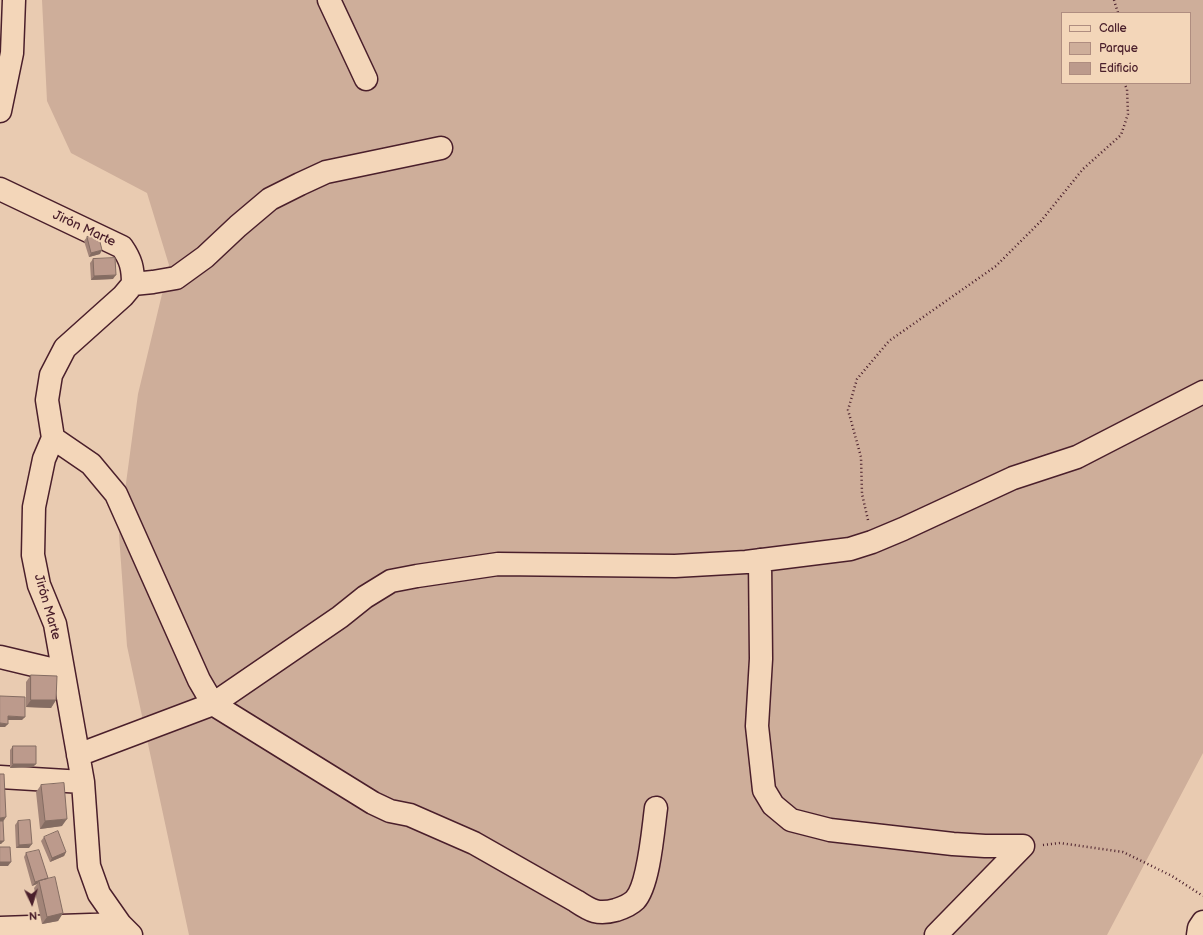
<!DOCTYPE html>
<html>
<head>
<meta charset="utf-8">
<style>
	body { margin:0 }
	#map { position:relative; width:1203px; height:935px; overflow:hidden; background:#e9cbb1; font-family:"Balsamiq Sans",sans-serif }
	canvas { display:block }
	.legend { position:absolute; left:1061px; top:12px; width:130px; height:72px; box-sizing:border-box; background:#f3d6b9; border:1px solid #af8d80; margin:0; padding:5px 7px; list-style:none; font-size:12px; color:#4a1f2b }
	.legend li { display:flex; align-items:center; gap:8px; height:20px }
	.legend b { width:20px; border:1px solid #af8d80 }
	.north { position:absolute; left:12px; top:883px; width:40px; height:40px; -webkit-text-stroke:3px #f3d6b9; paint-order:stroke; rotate:176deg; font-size:11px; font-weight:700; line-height:16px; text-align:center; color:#4a1f2b }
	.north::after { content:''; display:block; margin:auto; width:14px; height:18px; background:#4a1f2b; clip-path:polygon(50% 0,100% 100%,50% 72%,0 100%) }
</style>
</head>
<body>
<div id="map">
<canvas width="1203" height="935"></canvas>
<ul class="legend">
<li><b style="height:5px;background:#f3d6b9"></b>Calle</li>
<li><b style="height:11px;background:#ceae9a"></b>Parque</li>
<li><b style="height:11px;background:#bc9a8c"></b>Edificio</li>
</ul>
<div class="north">N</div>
</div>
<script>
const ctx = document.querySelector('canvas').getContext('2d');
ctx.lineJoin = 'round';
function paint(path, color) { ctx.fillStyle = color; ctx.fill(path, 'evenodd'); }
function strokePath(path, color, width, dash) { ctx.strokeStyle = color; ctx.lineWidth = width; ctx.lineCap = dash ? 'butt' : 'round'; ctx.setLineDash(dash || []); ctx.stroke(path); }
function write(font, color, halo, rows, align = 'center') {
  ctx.font = font + ' "Balsamiq Sans",sans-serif'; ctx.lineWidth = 4; ctx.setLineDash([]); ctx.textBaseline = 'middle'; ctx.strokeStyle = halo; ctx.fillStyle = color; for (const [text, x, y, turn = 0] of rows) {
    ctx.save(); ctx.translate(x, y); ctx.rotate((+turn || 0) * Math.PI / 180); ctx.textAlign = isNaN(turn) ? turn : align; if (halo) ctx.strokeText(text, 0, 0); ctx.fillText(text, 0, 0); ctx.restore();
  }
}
const green = new Path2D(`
	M 42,0 L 1203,0 L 1203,753 L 1107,935 L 189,935 L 127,646 L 119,535 L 138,394 L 169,265 L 147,193 L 71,153 L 47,101 ZM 1062,13 L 1190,13 L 1190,83 L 1062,83 Z`);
const path = new Path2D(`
	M 1114,0 L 1118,13
	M 868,520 L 862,494 L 861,457 L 848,410 L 857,379 L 889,341 L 996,266 L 1041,221 L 1083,169 L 1121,135 L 1128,114 L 1127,89 L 1124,83
	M 1043,845 L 1060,843 L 1123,852 L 1172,876 L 1203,896`);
const street = new Path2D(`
	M 329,0 L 366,79
	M 0,111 L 12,53 L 14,0
	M 0,189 L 122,247 C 131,260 133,268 133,284 L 123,296 L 65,348 L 51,375 L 47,400 L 53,438 L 44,459 L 34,507 L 33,555 L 39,585 L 55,624 L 83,782 L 89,866 L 99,894 L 120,924 L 131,935
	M 133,284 L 153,282 L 176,278 L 205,257 L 238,226 L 270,199 L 300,184 L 326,172 L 441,148
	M 53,438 L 91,464 L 116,494 L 199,680 L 213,704 L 373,803 L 390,811 L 410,815 L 474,843 L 576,901 C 591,911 598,915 616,910 C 622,908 630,905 635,900 C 649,885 653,830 656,808
	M 760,560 L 761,659 L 757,726 L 764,790 L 773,805 L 791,820 L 830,830 L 953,844 L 985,846 L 1023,846
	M 0,657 L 63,672
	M 78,755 L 213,704 L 340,617 L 365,597 L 391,581 L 417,576 L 498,564 L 675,566 L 746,562 L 850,549 L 872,542 L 903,529 L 1013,478 L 1077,457 L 1203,392
	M 0,777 L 83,782
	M 0,928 L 120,924 L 115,934
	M 936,935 L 1023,846
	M 1198,935 L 1199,928 L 1203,922`);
const wall = new Path2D(`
	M 87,237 L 100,254 L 89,257 L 84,241 Z
	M 93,259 L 113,279 L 91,280 L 90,263 Z
	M 31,675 L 56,700 L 51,708 L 26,707 L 26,682 Z
	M 13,746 L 33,767 L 10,768 L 10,750 Z
	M 41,785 L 62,826 L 40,829 L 36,792 Z
	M 18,821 L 29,848 L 16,848 L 15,825 Z
	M 44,837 L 66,852 L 64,856 L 50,862 L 41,841 Z
	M 26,853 L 47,879 L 63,913 L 58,921 L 42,924 L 34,888 L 37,884 L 32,886 L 24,857 Z`);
const shadedWall = new Path2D(`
	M 102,250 L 100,254 L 89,257 L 91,253 Z
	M 116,275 L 113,279 L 91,280 L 94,276 Z
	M 31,700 L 56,700 L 51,708 L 26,707 Z
	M 8,716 L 25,717 L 22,720 L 5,720 Z
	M 0,723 L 8,724 L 5,727 L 0,727 Z
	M 13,764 L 36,764 L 33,767 L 10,768 Z
	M 6,817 L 1,825 L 0,825 L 0,818 Z
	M 67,819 L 62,826 L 40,829 L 45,821 Z
	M 0,841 L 4,841 L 1,844 L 0,844 Z
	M 32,844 L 29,848 L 16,848 L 19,845 Z
	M 66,852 L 64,856 L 50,862 L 52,858 Z
	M 0,862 L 11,862 L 8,866 L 0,866 Z
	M 48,878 L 45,882 L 39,881 L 37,884 L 32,886 L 35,882 Z
	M 63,913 L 58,921 L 42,924 L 47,917 Z`);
const building = new Path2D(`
	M 98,234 L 102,250 L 91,253 L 87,237 Z
	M 115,258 L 116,275 L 94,276 L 93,259 Z
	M 31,675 L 57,676 L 56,700 L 31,700 Z
	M 0,696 L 25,697 L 25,717 L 8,716 L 8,724 L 0,723 Z
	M 13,746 L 36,746 L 36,764 L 13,764 Z
	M 0,774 L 4,774 L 6,817 L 0,818 Z
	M 64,783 L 67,819 L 45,821 L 41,785 Z
	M 30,820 L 32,844 L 19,845 L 18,821 Z
	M 0,821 L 3,821 L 4,841 L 0,841 Z
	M 58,831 L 66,852 L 52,858 L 44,837 Z
	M 0,847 L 10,847 L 11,862 L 0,862 Z
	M 39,850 L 48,878 L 35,882 L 26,853 Z
	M 55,877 L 63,913 L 47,917 L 39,881 Z`);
const streetNames = [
	["Jirón Marte",84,229,25],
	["Jirón Marte",47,607,74]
];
paint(green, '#ceae9a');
strokePath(street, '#4a1f2b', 25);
strokePath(path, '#4a1f2b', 2.5, [1, 3]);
strokePath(street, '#f3d6b9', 22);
paint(wall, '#a28478');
paint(shadedWall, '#846c62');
paint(building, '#bc9a8c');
strokePath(building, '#846c62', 1);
write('13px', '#4a1f2b', '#f3d6b9', streetNames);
</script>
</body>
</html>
